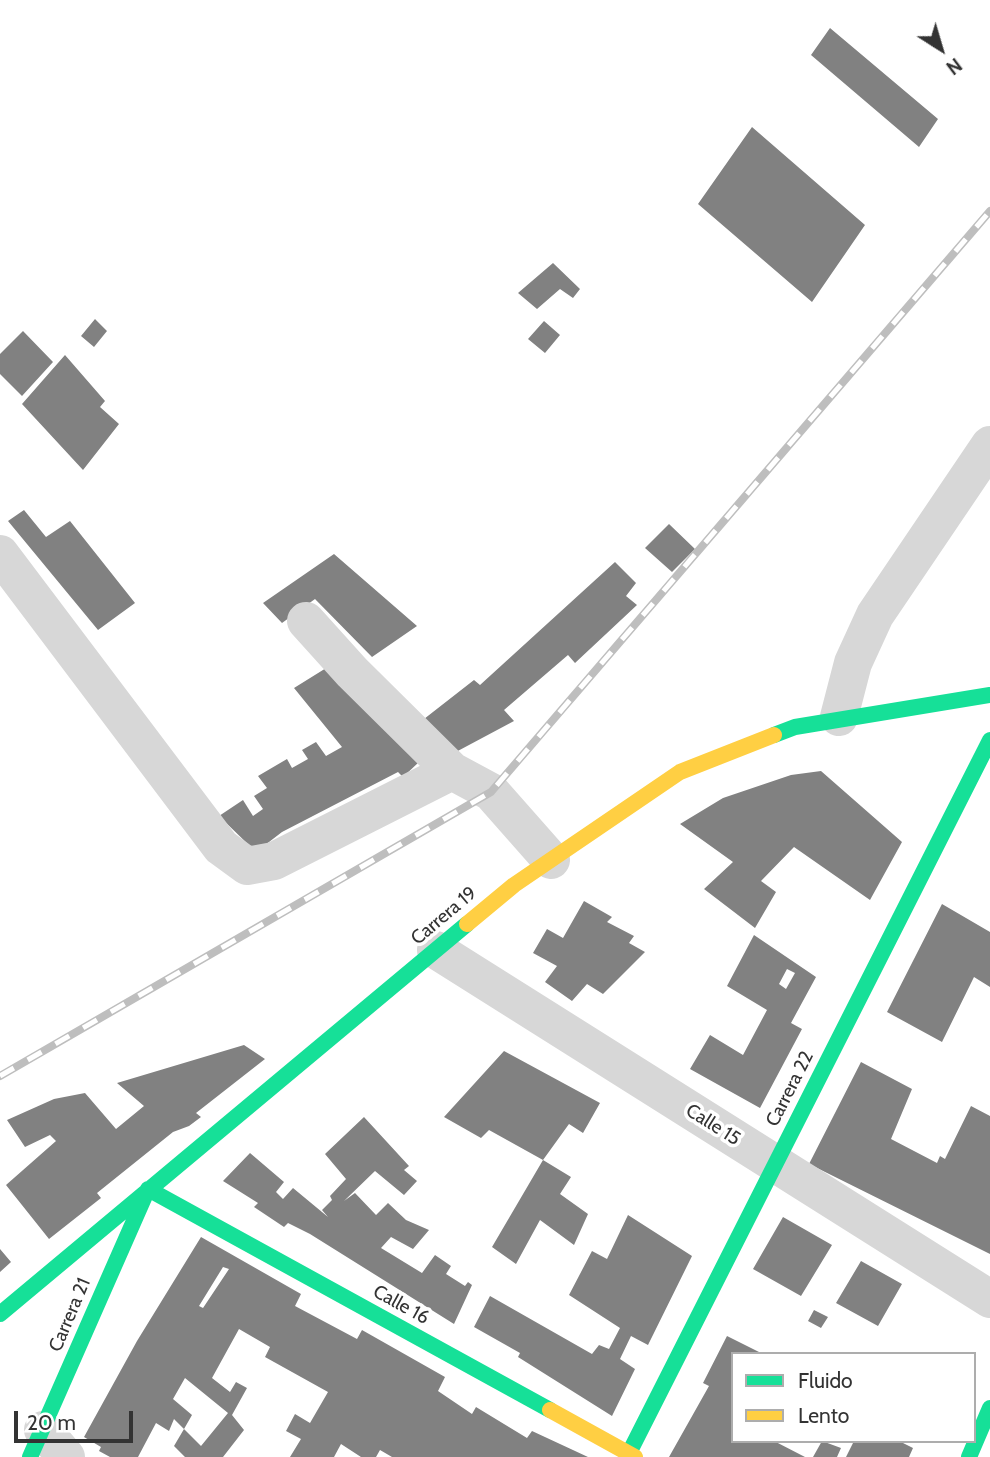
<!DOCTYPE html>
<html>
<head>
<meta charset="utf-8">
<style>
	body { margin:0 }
	#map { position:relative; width:990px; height:1457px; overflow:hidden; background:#fff; font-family:Cabin,sans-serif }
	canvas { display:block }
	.legend { position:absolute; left:731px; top:1352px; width:245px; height:91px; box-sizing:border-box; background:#fff; border:2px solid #adadad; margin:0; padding:9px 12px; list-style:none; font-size:21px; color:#333 }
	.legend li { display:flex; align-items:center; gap:14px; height:35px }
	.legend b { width:35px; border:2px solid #adadad }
	.north { position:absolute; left:906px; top:14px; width:70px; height:70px; -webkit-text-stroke:5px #fff; paint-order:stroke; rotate:143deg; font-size:19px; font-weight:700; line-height:28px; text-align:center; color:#333 }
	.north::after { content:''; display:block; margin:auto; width:24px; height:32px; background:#333; clip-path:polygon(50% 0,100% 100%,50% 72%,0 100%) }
	.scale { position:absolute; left:14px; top:1411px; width:119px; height:32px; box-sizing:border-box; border:4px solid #333; border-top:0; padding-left:9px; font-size:21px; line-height:24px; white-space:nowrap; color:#333; -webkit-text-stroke:5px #fff; paint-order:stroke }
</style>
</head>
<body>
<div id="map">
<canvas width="990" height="1457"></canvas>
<ul class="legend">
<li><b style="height:9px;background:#16e098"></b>Fluido</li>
<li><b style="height:9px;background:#ffcf43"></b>Lento</li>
</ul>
<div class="north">N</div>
<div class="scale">20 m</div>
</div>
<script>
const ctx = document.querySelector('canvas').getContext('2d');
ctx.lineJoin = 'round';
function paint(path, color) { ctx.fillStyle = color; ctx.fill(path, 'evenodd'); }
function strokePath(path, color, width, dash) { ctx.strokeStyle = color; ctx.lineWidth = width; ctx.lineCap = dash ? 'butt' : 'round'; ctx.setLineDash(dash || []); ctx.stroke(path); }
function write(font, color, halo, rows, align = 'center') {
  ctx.font = font + ' Cabin,sans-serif'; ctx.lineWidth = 7; ctx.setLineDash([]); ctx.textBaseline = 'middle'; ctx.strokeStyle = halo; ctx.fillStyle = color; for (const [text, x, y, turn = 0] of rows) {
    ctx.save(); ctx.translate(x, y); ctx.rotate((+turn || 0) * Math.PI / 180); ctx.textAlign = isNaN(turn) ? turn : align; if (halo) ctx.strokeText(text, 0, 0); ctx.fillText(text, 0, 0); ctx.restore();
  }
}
const building = new Path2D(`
	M 830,28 L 938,119 L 919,147 L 811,55 Z
	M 752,127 L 865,225 L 812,302 L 698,204 Z
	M 553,263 L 580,289 L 573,298 L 560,289 L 537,309 L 518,293 Z
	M 95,319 L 107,331 L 94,347 L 81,336 Z
	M 544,321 L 560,335 L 545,353 L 528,339 Z
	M 23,331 L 53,362 L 22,396 L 0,374 L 0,354 Z
	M 65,355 L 105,401 L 100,407 L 119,424 L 83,470 L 22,404 Z
	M 24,510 L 46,537 L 70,521 L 135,603 L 98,630 L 8,521 Z
	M 669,524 L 695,549 L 672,572 L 645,548 Z
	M 334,554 L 417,626 L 372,657 L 315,599 L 282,623 L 263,603 Z
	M 615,562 L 636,583 L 626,596 L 637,605 L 575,663 L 568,655 L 504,710 L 514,721 L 454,753 L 424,719 L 474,680 L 480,685 Z
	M 331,665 L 419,762 L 403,777 L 398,772 L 282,832 L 256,852 L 219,816 L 243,800 L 253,816 L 263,809 L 254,796 L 267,788 L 258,776 L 287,759 L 292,768 L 308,759 L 302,750 L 316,742 L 326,756 L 342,747 L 294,688 Z
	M 821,771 L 902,842 L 870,900 L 794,847 L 761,881 L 776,892 L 755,928 L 704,889 L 733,862 L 680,824 L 723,798 L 791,775 Z
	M 584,901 L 612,917 L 607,922 L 634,936 L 629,943 L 645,952 L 603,994 L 587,984 L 572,1001 L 545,982 L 557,966 L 533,953 L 547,929 L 563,938 Z
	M 942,904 L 990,932 L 990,987 L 974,977 L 942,1042 L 887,1012 Z
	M 754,935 L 816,977 L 791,1023 L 802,1029 L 760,1108 L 690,1069 L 710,1035 L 743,1055 L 767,1010 L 727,986 ZM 787,969 L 795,973 L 786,989 L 779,984 Z
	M 244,1045 L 265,1059 L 196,1113 L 201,1117 L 189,1126 L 173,1132 L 97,1193 L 101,1198 L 49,1239 L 6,1185 L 56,1141 L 50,1135 L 25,1147 L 7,1120 L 54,1099 L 85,1093 L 116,1129 L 144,1106 L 117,1083 Z
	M 504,1051 L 600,1103 L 583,1133 L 569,1124 L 543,1160 L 489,1130 L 481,1138 L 444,1117 Z
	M 861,1062 L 912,1089 L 891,1139 L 937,1163 L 940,1156 L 945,1159 L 971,1106 L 990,1116 L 990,1254 L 809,1164 Z
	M 364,1117 L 409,1166 L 404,1170 L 417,1181 L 404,1195 L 375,1171 L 344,1201 L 355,1193 L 376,1215 L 388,1203 L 406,1220 L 429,1230 L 413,1249 L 391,1237 L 381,1248 L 422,1273 L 435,1255 L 451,1266 L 446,1274 L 465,1286 L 468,1282 L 472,1285 L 454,1324 L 310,1234 L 288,1223 L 284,1227 L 254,1207 L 258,1203 L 223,1181 L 250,1153 L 284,1182 L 276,1192 L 283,1199 L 293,1188 L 328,1217 L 322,1210 L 332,1200 L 330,1196 L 346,1179 L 325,1154 Z
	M 543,1160 L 571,1177 L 560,1194 L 588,1214 L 574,1245 L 540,1220 L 516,1264 L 492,1247 Z
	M 628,1215 L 692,1256 L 648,1345 L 631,1336 L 620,1359 L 635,1369 L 612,1416 L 518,1357 L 520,1353 L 474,1327 L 490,1296 L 592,1354 L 599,1345 L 609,1349 L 620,1328 L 569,1295 L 592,1251 L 607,1259 Z
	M 783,1217 L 832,1245 L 801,1296 L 753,1269 Z
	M 201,1237 L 301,1294 L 295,1306 L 357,1339 L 362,1330 L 445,1377 L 438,1391 L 472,1414 L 476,1407 L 527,1438 L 532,1431 L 588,1457 L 392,1457 L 380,1450 L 376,1457 L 361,1457 L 341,1444 L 334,1457 L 290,1457 L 301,1439 L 286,1431 L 295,1414 L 310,1423 L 328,1392 L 265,1357 L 270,1347 L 239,1329 L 212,1378 L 230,1392 L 236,1382 L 247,1388 L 232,1415 L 244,1430 L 223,1457 L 185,1457 L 174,1446 L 184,1429 L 201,1446 L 228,1413 L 185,1378 L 173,1399 L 192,1415 L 184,1429 L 174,1419 L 169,1431 L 156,1423 L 138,1457 L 110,1457 L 99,1451 L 101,1447 L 84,1437 L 137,1341 ZM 223,1267 L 229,1269 L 203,1308 L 199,1306 Z
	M 0,1249 L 11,1262 L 0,1272 Z
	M 861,1261 L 902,1284 L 878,1326 L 836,1303 Z
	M 814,1310 L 828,1317 L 821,1328 L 808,1321 Z
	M 727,1336 L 763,1354 L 733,1354 L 733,1441 L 774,1441 L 805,1457 L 669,1457 L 709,1386 L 703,1383 Z
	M 822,1441 L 841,1448 L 837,1457 L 813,1457 Z
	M 854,1441 L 899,1441 L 913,1448 L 909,1457 L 846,1457 Z`);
const street = new Path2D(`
	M 0,554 L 221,847 L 247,866 L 274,861 L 452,771
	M 306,621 L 352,672 L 452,771 L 491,792 L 551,860
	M 839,717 L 853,663 L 875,615 L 990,445
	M 436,950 L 990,1299
	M 43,1430 L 66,1457`);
const fast = new Path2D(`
	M 774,735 L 795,727 L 990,695
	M 0,1314 L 467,924
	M 30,1457 L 148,1189 L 550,1410
	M 627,1457 L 990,740
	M 969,1457 L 990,1408`);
const slow = new Path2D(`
	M 467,924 L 514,885 L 680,772 L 774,735
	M 550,1410 L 635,1457`);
const rail = new Path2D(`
	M 0,1076 L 491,792 L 990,211`);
const streetNames = [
	["Carrera 19",444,916,-40],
	["Carrera 22",790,1089,-63],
	["Calle 15",713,1125,32],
	["Calle 16",401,1305,29],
	["Carrera 21",70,1315,-67]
];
paint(building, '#818181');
strokePath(street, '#d7d7d7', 38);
strokePath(fast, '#16e098', 16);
strokePath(slow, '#ffcf43', 16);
strokePath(rail, '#bebebe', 8);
strokePath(rail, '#fff', 5, [16]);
write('19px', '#333', '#fff', streetNames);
</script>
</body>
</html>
